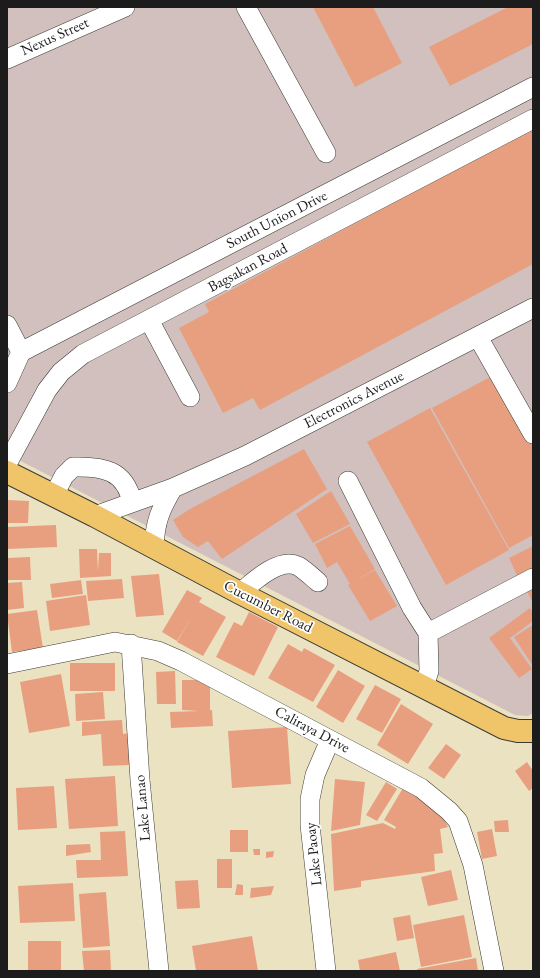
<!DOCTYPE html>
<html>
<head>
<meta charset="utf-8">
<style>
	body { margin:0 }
	#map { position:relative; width:540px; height:978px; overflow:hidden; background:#ebe2c1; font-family:"EB Garamond",serif }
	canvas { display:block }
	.frame { position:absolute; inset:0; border:8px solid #1c1c1c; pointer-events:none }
</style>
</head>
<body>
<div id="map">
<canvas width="540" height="978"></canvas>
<div class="frame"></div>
</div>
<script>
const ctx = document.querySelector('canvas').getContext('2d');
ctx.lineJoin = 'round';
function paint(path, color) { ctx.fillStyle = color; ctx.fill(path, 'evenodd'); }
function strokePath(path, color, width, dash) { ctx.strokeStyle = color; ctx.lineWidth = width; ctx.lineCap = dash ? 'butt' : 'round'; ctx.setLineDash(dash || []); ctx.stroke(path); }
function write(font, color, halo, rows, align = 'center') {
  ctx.font = font + ' "EB Garamond",serif'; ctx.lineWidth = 3.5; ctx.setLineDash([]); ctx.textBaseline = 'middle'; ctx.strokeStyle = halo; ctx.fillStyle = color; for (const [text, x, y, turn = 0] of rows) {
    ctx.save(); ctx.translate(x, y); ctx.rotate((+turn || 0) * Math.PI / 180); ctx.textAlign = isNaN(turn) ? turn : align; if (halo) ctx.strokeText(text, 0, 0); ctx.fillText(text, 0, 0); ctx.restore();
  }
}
const industrial = new Path2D(`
	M 7,7 L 533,7 L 533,713 L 528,716 L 515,715 L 7,454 Z`);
const building = new Path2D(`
	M 313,7 L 373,7 L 402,63 L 355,87 Z
	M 508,7 L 533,7 L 533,44 L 450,86 L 429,47 Z
	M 533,128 L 533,264 L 260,410 L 253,398 L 223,413 L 179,328 L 209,312 L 205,304 Z
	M 496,374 L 533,440 L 533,535 L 509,548 L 432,408 Z
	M 430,408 L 509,550 L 446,585 L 367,442 Z
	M 304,449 L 327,489 L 222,559 L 208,541 L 198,547 L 183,537 L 173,520 L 190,509 Z
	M 331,491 L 350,524 L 313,543 L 296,514 Z
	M 7,500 L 29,501 L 28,523 L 7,523 Z
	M 56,525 L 57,547 L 7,549 L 7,527 Z
	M 350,526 L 375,569 L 350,584 L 337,562 L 327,568 L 315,544 Z
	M 533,546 L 533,574 L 519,580 L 509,558 Z
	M 79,549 L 97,549 L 98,571 L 99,553 L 111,553 L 111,576 L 80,578 Z
	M 30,557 L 31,580 L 7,580 L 7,558 Z
	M 375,570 L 397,606 L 370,621 L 348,585 Z
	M 159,574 L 164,615 L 136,617 L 131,576 Z
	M 122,579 L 124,598 L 88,601 L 86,581 Z
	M 533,579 L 533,603 L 523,584 Z
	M 81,580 L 83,594 L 52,598 L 50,584 Z
	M 22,582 L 24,608 L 7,610 L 7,583 Z
	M 187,590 L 202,598 L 199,602 L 226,617 L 203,656 L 177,642 L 192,616 L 177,641 L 162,632 Z
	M 86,595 L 90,625 L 50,631 L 46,601 Z
	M 530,608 L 533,612 L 533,621 L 510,638 L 532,669 L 519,678 L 489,638 Z
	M 37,610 L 43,648 L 12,652 L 7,614 Z
	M 249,612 L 278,627 L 254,676 L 216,657 L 234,622 L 242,626 Z
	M 533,625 L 533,666 L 514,637 Z
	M 288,644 L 302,652 L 304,648 L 335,665 L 313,702 L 268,678 Z
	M 70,663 L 115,663 L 115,691 L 70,691 Z
	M 338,670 L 365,686 L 343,723 L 316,707 Z
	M 175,671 L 176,704 L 157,704 L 156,672 Z
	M 61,674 L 70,726 L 29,733 L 20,682 Z
	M 182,680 L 210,680 L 210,710 L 212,710 L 213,726 L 171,728 L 170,712 L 199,711 L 182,710 Z
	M 375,685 L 401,699 L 382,733 L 356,719 Z
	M 103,692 L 105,719 L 76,721 L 75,694 Z
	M 401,704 L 433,724 L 408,764 L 377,745 Z
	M 122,720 L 123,734 L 129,733 L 130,765 L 103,766 L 101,734 L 82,736 L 82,722 Z
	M 287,727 L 291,784 L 232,788 L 228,731 Z
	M 446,744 L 461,755 L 444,779 L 428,768 Z
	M 527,762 L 533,771 L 533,788 L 529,791 L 515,771 Z
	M 115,776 L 118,826 L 69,829 L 65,779 Z
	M 335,779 L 365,782 L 360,825 L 331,831 Z
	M 386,782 L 397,789 L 377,821 L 366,815 Z
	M 54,786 L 57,828 L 18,830 L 16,788 Z
	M 403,788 L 438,809 L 448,827 L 440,829 L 443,853 L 434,854 L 435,871 L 361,881 L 361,887 L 334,891 L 331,834 L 383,823 L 395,829 L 396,827 L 384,820 Z
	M 508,820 L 509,832 L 495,832 L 494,821 Z
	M 492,829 L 497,856 L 482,859 L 477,832 Z
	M 230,830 L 248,830 L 248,852 L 230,852 Z
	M 125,831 L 128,876 L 77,878 L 76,860 L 101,860 L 100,832 Z
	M 90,844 L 91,852 L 66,856 L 66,845 Z
	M 253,849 L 260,849 L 260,855 L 254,855 Z
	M 274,851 L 273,857 L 266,858 L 266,852 Z
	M 217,859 L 232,859 L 232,888 L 217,888 Z
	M 451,870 L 458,900 L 428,906 L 421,877 Z
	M 198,880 L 200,908 L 177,909 L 175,881 Z
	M 73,883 L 75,921 L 20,923 L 18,886 Z
	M 237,884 L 243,885 L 243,895 L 235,895 Z
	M 274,886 L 271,895 L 250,898 L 251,888 Z
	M 106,892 L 110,946 L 83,948 L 79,894 Z
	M 410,915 L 414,938 L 397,941 L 393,918 Z
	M 464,915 L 472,957 L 421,967 L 413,925 Z
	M 252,936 L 258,971 L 196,971 L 192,946 Z
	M 28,941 L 61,941 L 61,971 L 28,971 Z
	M 110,950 L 111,971 L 84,971 L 82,951 Z
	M 396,952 L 400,971 L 360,971 L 358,960 Z
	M 476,958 L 478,971 L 418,971 L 417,969 Z`);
const minor = new Path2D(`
	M 246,7 L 326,153
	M 7,59 L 125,7
	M 149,320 L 190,397
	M 7,325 L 21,352
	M 478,337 L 533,434
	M 21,352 L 533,87
	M 7,383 L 21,352
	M 7,464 L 47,390 L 61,372 L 83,354 L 533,119
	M 348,481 L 412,608 L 428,633
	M 54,495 L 64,476 L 73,467 C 103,466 125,470 132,502
	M 95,516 L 173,488 L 245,456 L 533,308
	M 154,547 C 155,522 160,510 173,488
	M 240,593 C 253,582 279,557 298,566 C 305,570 312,577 318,582
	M 131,644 L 140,780 L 159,971
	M 7,664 L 115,642 L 158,651 L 181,661 L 421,788 L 449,811 L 458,821 L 473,865 L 494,971
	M 424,687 L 429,671 L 428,633 L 533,578
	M 326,971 L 310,825 L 310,799 L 315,775 L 330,740`);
const major = new Path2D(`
	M 7,472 L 95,516 L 240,593 L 504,728 L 518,731 L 533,731`);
const streetNames = [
	["Nexus Street",55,37,-24],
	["South Union Drive",277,220,-27],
	["Bagsakan Road",248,268,-28],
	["Electronics Avenue",354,400,-27],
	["Cucumber Road",268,607,27],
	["Caliraya Drive",312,730,28],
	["Lake Lanao",143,808,-95],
	["Lake Paoay",314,854,-96]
];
paint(industrial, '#d1c0bd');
paint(building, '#e79f80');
strokePath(minor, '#3b3a35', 20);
strokePath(major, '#3b3a35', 24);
strokePath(minor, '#fff', 19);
strokePath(major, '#f0c469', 22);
write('15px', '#1c1c1c', '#fff', streetNames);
</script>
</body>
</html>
